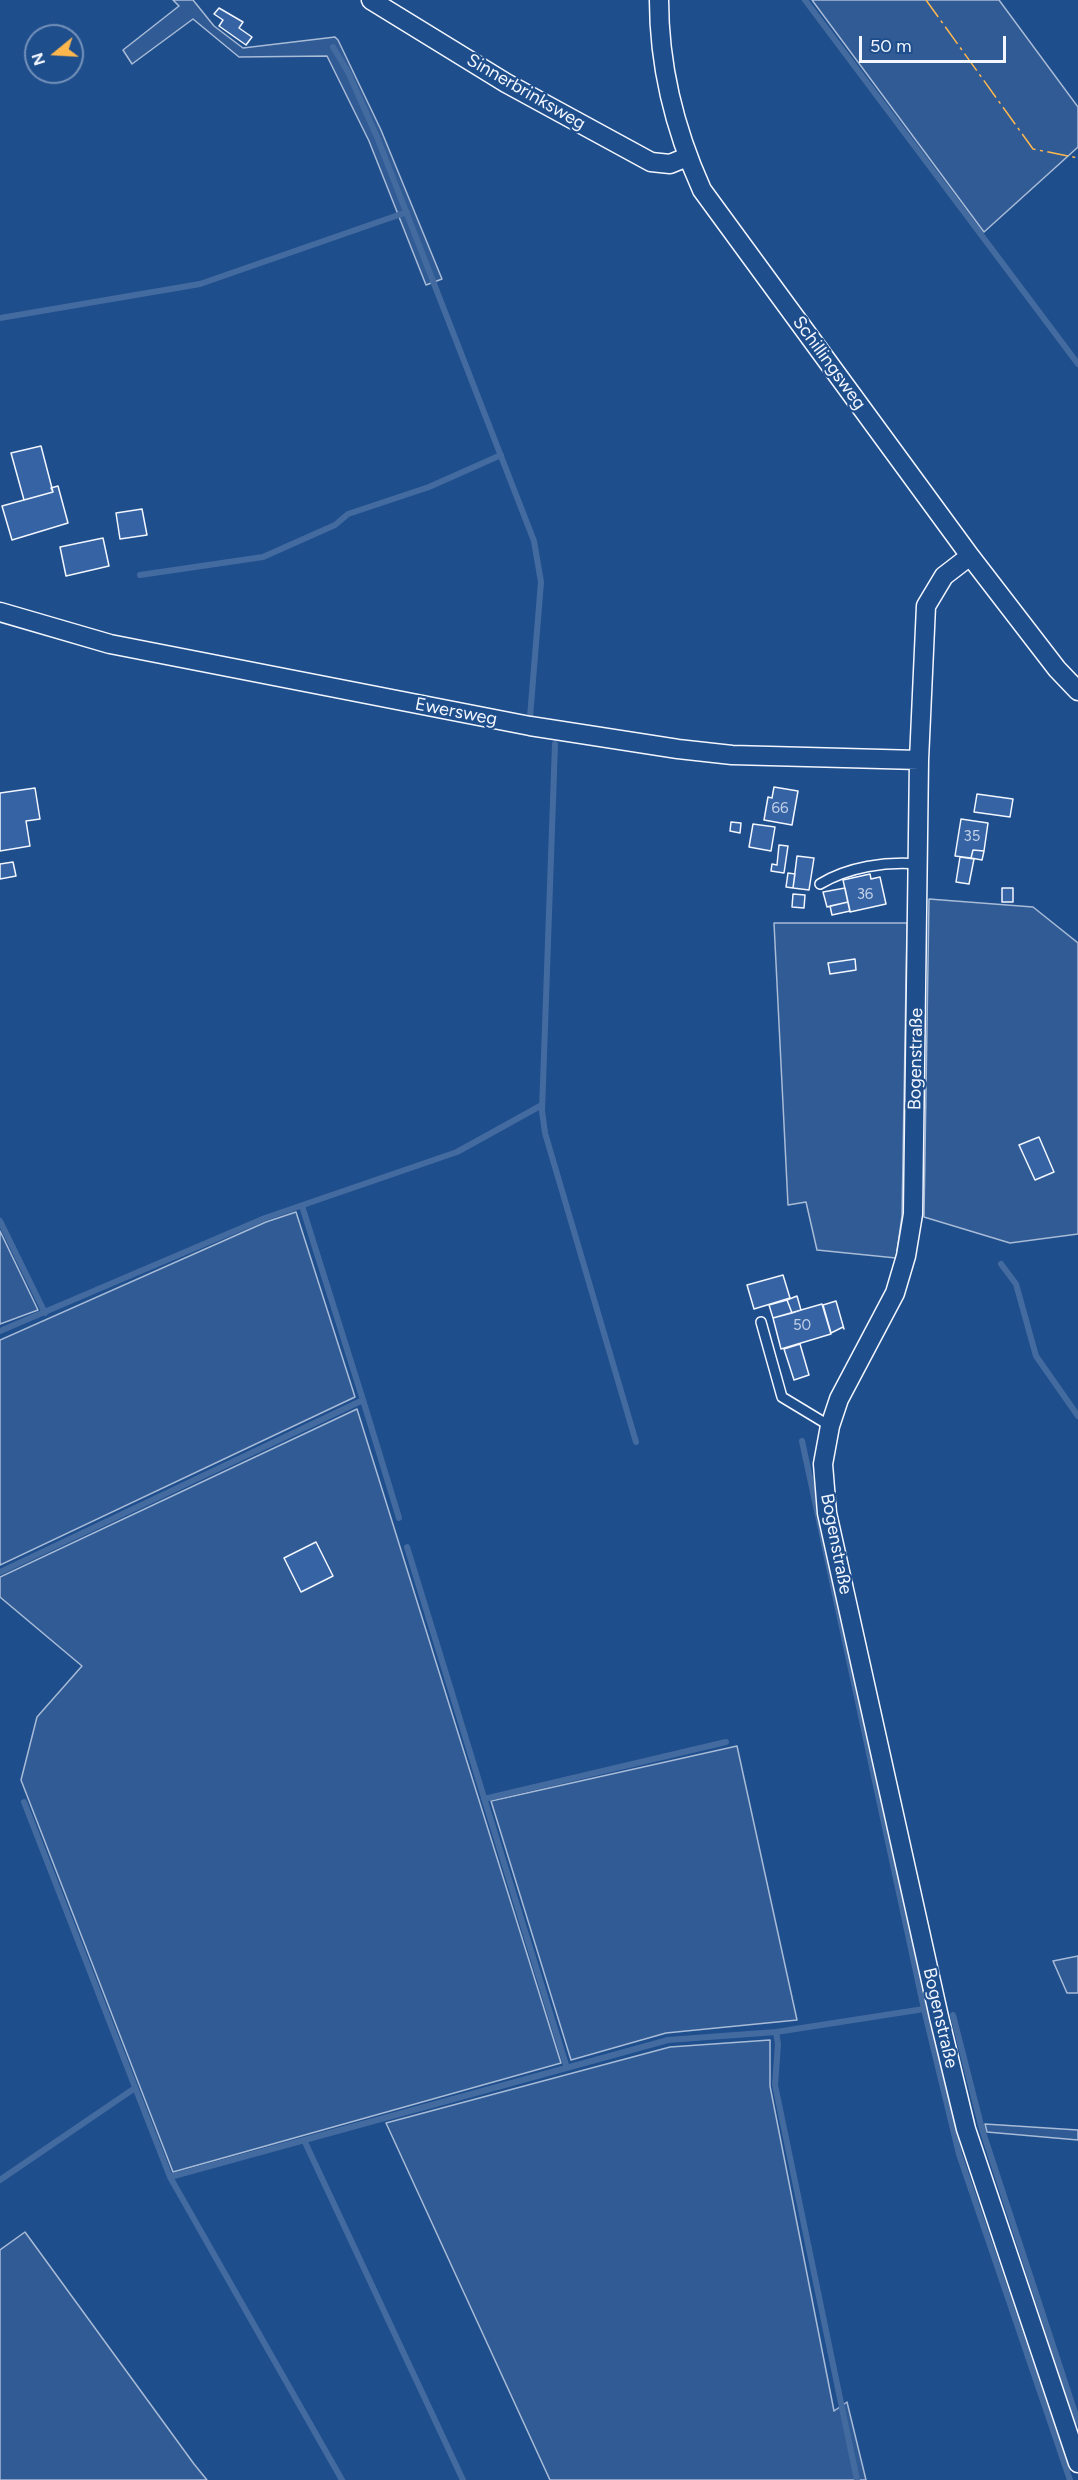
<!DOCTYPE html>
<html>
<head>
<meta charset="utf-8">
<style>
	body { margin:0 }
	#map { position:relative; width:1078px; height:2480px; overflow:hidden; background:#1f4e8c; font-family:Figtree,sans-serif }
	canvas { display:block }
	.north { position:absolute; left:24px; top:24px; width:60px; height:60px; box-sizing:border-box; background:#1f4e8c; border:2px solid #7391ba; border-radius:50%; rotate:252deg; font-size:16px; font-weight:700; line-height:24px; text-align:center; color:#f2f6ff }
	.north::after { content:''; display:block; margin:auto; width:21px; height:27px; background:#ffb74d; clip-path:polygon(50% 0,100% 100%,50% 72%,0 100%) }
	.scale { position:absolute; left:859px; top:36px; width:147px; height:27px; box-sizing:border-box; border:3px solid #f2f6ff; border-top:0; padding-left:8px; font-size:18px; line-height:21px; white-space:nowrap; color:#f2f6ff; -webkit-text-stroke:4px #1f4e8c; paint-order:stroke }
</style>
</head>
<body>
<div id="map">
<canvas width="1078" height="2480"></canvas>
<div class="north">N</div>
<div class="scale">50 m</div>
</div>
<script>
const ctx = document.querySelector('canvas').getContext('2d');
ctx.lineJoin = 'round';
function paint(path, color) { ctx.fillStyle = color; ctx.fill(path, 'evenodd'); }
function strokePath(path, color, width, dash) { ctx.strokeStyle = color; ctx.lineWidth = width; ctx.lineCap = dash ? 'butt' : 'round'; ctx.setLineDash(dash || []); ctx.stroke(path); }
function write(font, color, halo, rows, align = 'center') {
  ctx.font = font + ' Figtree,sans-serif'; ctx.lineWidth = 4.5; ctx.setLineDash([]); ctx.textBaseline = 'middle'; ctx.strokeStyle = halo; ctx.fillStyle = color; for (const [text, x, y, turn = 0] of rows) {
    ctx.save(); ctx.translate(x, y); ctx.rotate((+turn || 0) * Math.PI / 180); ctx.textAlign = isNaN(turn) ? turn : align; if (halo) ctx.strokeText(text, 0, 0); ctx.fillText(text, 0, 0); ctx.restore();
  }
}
const green = new Path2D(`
	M 173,0 L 193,0 L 214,26 L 243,48 L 335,37 L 338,40 L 381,130 L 442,279 L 426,285 L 369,141 L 327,56 L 239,57 L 193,19 L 132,64 L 123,50 L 179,6 Z
	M 812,0 L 999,0 L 1078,107 L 1078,147 L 984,232 Z
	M 929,899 L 1033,907 L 1078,943 L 1078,1234 L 1010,1243 L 924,1217 Z
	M 774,923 L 907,923 L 902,1216 L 896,1258 L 817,1250 L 806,1202 L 788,1205 Z
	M 296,1212 L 355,1397 L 0,1565 L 0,1340 L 266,1222 Z
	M 0,1231 L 38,1310 L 0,1324 Z
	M 357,1409 L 561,2063 L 173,2172 L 21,1780 L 37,1717 L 82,1666 L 0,1597 L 0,1577 Z
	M 737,1746 L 797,2020 L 666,2033 L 571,2060 L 491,1801 Z
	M 1078,1956 L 1078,1993 L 1067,1993 L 1053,1961 Z
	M 770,2040 L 770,2086 L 834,2411 L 847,2402 L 866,2480 L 550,2480 L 386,2123 L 670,2047 Z
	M 985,2124 L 1078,2130 L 1078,2140 L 987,2132 Z
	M 25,2232 L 194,2464 L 207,2480 L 0,2480 L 0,2250 Z`);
const stream = new Path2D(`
	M 805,0 L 1078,364
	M 333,47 L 348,72 L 377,137 L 534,541 L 541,582 L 530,717
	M 0,318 L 200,284 L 407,212
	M 140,575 L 263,557 L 335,525 L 348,514 L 429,487 L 501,455
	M 555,744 L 542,1111 L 545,1133 L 636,1442
	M 0,1221 L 45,1313
	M 1001,1264 L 1016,1284 L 1036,1356 L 1078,1416
	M 0,1331 L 265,1218 L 457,1152 L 542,1105
	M 363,1400 L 399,1518
	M 802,1441 L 924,2009 L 959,2154 L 1070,2480
	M 407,1547 L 567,2068
	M 0,1572 L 363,1400 L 302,1206
	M 484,1799 L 726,1742
	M 24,1802 L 170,2177 L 342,2480
	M 953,2015 L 982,2129 L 1078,2422
	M 776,2032 L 778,2044 L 775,2085 L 857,2480
	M 304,2140 L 463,2480
	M 170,2177 L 668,2040 L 776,2032 L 924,2009
	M 0,2180 L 135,2088`);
const building = new Path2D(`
	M 219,8 L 243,22 L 239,28 L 252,37 L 246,45 L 219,26 L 223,20 L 214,14 Z
	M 41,446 L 53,492 L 24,500 L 11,453 Z
	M 58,486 L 68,523 L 12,540 L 2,506 L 53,492 L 51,488 Z
	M 142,509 L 147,535 L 120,539 L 116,513 Z
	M 103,538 L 109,566 L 66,576 L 60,547 Z
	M 774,787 L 798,791 L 792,825 L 764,820 L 768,797 L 772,798 Z
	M 35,788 L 40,819 L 26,821 L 30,846 L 0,851 L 0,793 Z
	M 977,794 L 1013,799 L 1010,817 L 974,812 Z
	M 961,819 L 988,823 L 984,851 L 973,850 L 971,858 L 955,856 Z
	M 731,822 L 741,823 L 740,833 L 730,831 Z
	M 753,824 L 775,827 L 771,851 L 749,847 Z
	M 779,845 L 788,846 L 784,873 L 771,871 L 772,864 L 777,865 Z
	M 973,850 L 984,851 L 982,860 L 971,858 Z
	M 797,856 L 814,858 L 809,890 L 793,888 Z
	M 960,857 L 974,859 L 969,884 L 956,882 Z
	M 13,862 L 16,876 L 0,879 L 0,864 Z
	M 788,873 L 795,874 L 793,888 L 786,887 Z
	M 870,874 L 871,879 L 880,877 L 886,904 L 850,912 L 843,880 Z
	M 845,888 L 848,902 L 827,907 L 823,892 Z
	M 1002,888 L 1013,888 L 1013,902 L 1002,902 Z
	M 793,894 L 805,895 L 804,908 L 792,907 Z
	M 848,902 L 850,911 L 832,915 L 830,906 Z
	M 855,959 L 856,970 L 830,974 L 828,963 Z
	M 1039,1137 L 1054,1172 L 1035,1180 L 1019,1145 Z
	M 783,1275 L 790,1298 L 754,1309 L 747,1285 Z
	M 797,1296 L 801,1310 L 792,1313 L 787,1300 Z
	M 787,1300 L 792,1313 L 773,1318 L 769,1305 Z
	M 836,1301 L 844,1329 L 843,1327 L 831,1333 L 823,1305 Z
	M 822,1304 L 831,1334 L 781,1349 L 773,1318 Z
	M 800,1344 L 809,1375 L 794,1380 L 784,1349 Z
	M 316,1542 L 333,1576 L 301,1592 L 284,1558 Z`);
const lane = new Path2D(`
	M 820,884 C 848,867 886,861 919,864
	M 761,1322 L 782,1397 L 830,1426`);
const street = new Path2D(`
	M 371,0 L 506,83 L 651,162 L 670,164 L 687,157
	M 659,0 C 659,67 674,128 702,190 L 970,556 L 1057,669 L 1078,691
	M 970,556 L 944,576 L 926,606 L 919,760 L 913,1214 L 906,1256 L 895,1293 L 839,1399 L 830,1426 L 823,1464 L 827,1513 L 939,2017 L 966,2129 L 1078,2463
	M 0,612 L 110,644 L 530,726 L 678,749 L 732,755 L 919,760`);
const power = new Path2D(`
	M 926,0 L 1033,149 L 1078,158`);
const numberNames = [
	["66",780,809],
	["35",972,837],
	["36",865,895],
	["50",802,1326]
];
const streetNames = [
	["Sinnerbrinksweg",526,92,30],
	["Schillingsweg",829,363,54],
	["Ewersweg",456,712,11],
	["Bogenstraße",916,1059,-89],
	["Bogenstraße",836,1544,79],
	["Bogenstraße",940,2018,77]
];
paint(green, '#305b95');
strokePath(green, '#a8bbd7', 1.5);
strokePath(stream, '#446ba0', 6);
paint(building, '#3563a3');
strokePath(building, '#f2f6ff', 1.5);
strokePath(lane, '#f2f6ff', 12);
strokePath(street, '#f2f6ff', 21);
strokePath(lane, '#1f4e8c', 9);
strokePath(street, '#1f4e8c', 18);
strokePath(power, '#ffb74d', 1.5, [21, 4.5, 3, 4.5]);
write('15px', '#c3d1e8', null, numberNames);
write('18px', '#f2f6ff', '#1f4e8c', streetNames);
</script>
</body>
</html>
